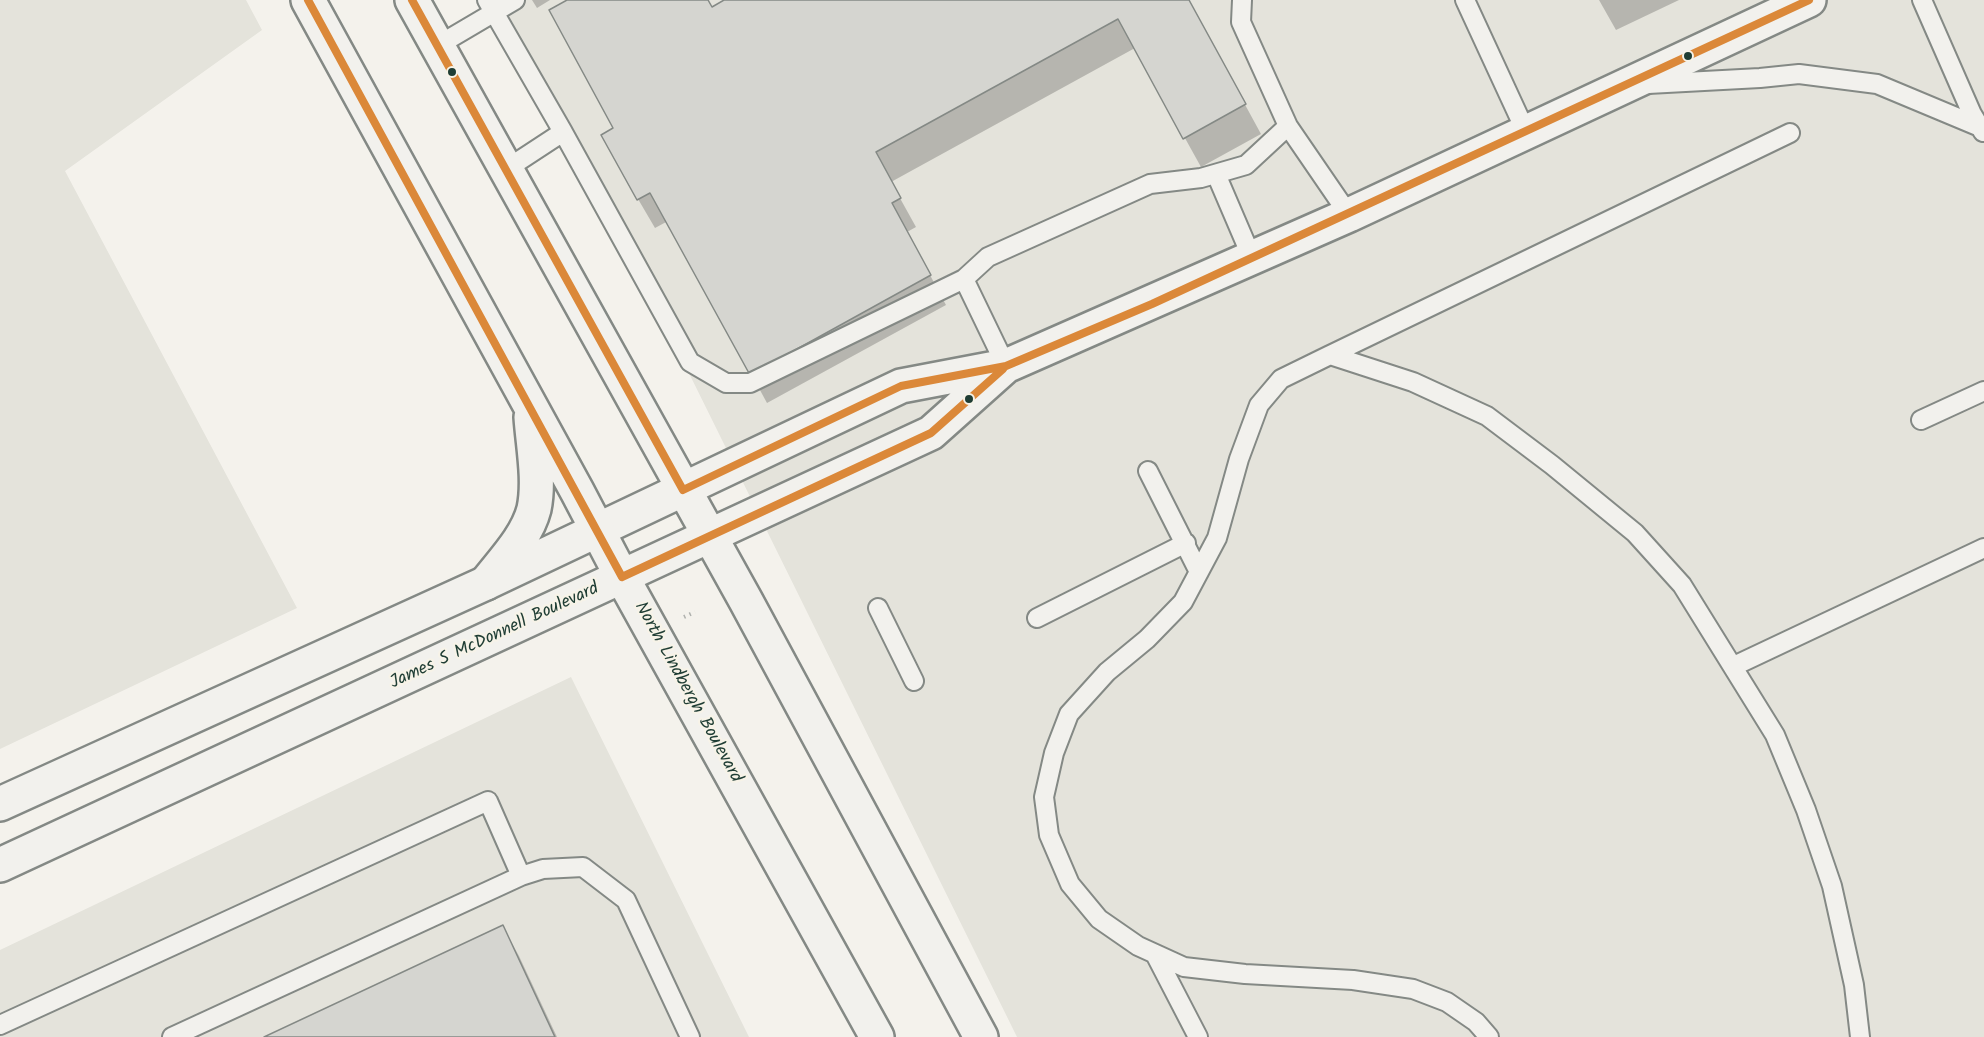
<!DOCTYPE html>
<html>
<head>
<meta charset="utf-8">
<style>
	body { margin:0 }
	canvas { display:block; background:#f4f2ec }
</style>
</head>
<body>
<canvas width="1984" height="1037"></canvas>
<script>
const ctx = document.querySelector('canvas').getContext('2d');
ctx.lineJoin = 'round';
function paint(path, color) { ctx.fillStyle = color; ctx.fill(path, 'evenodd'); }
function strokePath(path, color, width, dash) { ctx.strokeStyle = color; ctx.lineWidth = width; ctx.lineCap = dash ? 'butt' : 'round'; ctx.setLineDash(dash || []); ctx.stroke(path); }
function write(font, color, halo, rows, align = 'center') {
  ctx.font = font + ' Kalam,sans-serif'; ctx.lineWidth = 4.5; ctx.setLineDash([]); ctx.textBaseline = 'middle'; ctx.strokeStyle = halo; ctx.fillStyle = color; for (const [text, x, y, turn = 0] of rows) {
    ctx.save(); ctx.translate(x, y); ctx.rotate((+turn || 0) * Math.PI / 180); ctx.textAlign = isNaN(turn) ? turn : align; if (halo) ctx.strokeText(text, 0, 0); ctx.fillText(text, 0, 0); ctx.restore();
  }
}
const built = new Path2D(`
	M 0,0 L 246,0 L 262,30 L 65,171 L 297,608 L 0,749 Z
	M 484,0 L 1984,0 L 1984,1037 L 1017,1037 L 681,357 Z
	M 571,677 L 749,1037 L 0,1037 L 0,950 Z`);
const shadow = new Path2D(`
	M 532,0 L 550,0 L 537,8 Z
	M 570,0 L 708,0 L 712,8 L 727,0 L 1188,0 L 1261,134 L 1201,167 L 1135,48 L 891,182 L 916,227 L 907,232 L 946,305 L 767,403 L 668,221 L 655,228 L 638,199 Z
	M 1599,0 L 1679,0 L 1616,30 Z
	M 503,927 L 519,956 L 557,1037 L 267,1037 Z`);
const building = new Path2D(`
	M 567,0 L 708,0 L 712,7 L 724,0 L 1189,0 L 1246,104 L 1183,139 L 1118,19 L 876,152 L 901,198 L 892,203 L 931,275 L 750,375 L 650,193 L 637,200 L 601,135 L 613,128 L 549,10 Z
	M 503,925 L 555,1037 L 264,1037 Z`);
const path = new Path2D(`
	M 684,617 L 695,612`);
const service = new Path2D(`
	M 487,0 L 563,132 L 505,170
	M 1465,0 L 1526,132
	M 1922,0 L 1972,114 L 1983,132
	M 437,46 L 515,0
	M 1648,84 L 1760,78 L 1799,74 L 1877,84 L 1980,127
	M 1288,126 L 1349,215
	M 563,132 L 690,362 L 726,383 L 750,383 L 964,279
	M 1216,174 L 1252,258
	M 1330,355 L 1790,133
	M 1006,366 L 964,279 L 988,257 L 1150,184 L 1201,178 L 1246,165 L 1288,126 L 1241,22 L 1242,0
	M 1921,420 L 1984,391
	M 1148,471 L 1199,572
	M 878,608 L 914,681
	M 1037,618 L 1186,543
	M 1734,666 L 1984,548
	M 1155,954 L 1198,1037
	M 0,1025 L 488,801 L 521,876
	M 172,1037 L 521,876 L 543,869 L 583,867 L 626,900 L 690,1037
	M 1489,1037 L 1476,1022 L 1447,1002 L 1413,989 L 1353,980 L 1245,974 L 1184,967 L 1138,946 L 1099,919 L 1070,884 L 1049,835 L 1044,797 L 1054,753 L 1069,714 L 1107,672 L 1147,639 L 1183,602 L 1217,538 L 1239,459 L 1259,405 L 1281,379 L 1330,355 L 1413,382 L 1487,416 L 1552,465 L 1635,533 L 1682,585 L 1775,735 L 1806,810 L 1832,886 L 1854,985 L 1860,1037`);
const primary = new Path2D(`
	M 0,804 L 486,583 L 901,386 L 1006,366 L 1349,215 L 1809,0
	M 0,865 L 931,433 L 1006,366`);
const trunk = new Path2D(`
	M 308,0 L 577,491 L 622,577 L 877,1037
	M 412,0 L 746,601 L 981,1037
	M 486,583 C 502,562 527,537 534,509 C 540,480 533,446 531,417`);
const bus1 = new Path2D(`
	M 308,0 L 622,577 L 931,433 L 1003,369
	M 412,0 L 683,490 L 901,386 L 1006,366 L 1152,304 L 1809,0`);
const markers = [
	[1688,56,5,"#1f3d34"],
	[452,72,5,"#1f3d34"],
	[969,399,5,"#1f3d34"]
];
const streetNames = [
	["James S McDonnell Boulevard",495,637,-25],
	["North Lindbergh Boulevard",687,693,61]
];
paint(built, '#e4e3db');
paint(shadow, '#0003');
paint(building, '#d5d5d0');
strokePath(building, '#848985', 1.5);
strokePath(service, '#848985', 22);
strokePath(primary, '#848985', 38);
strokePath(trunk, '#848985', 38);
strokePath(path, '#b0b2ae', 4, [1.5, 4.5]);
strokePath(service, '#f2f1ed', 18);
strokePath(primary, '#f2f1ed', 33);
strokePath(trunk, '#f2f1ed', 33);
strokePath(bus1, '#db8839', 8);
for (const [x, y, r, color] of markers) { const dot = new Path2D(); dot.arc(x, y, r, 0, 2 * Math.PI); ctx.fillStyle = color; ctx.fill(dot); strokePath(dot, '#f7f3e8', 2); }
write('18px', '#1f3d34', '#f7f3e8', streetNames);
</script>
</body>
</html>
